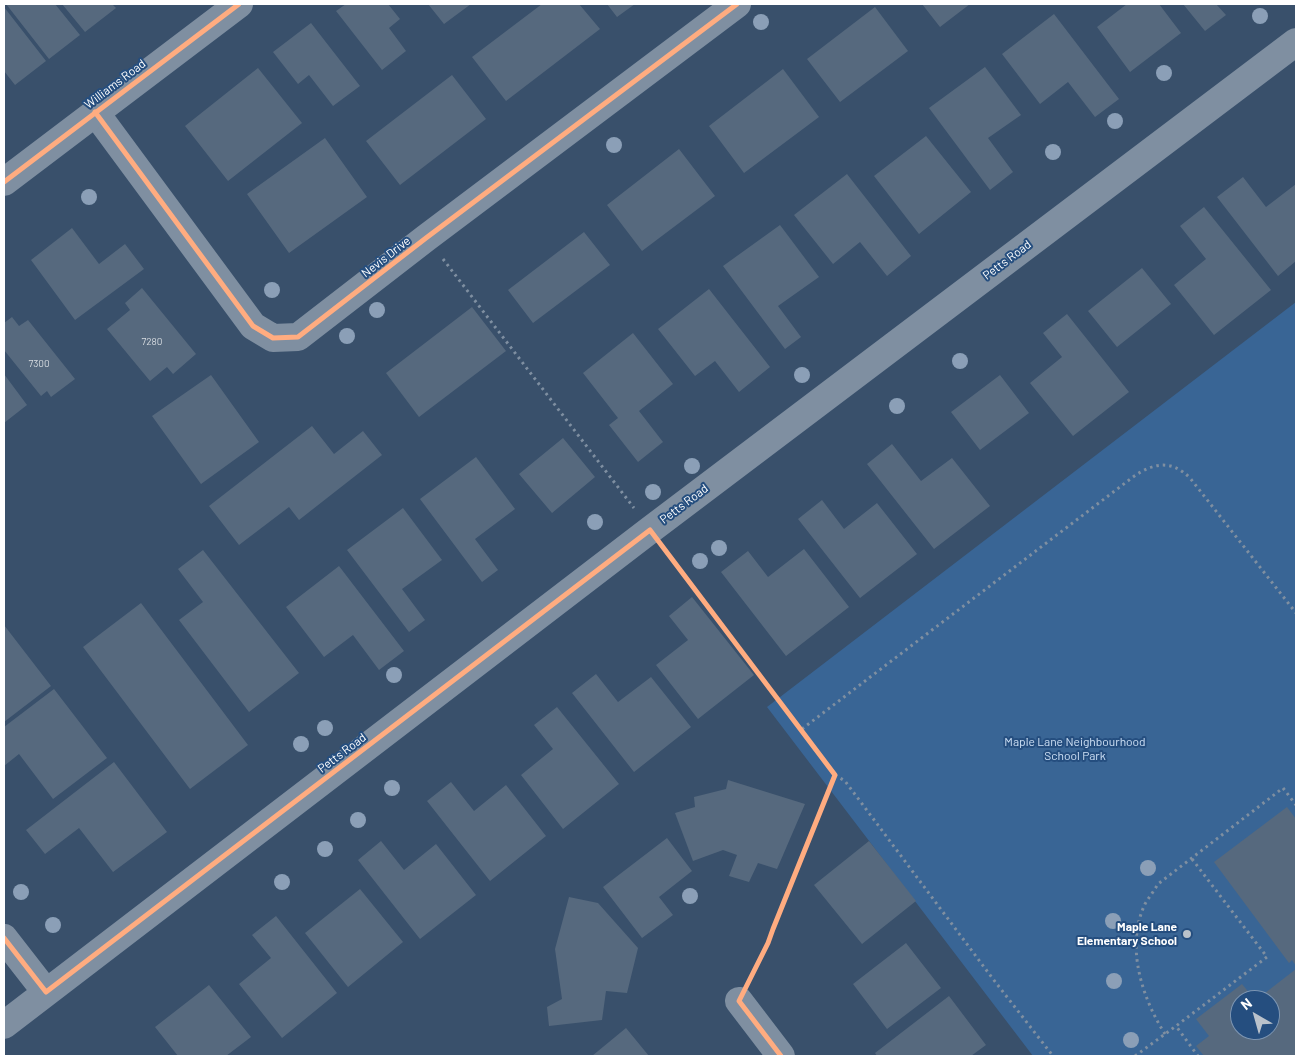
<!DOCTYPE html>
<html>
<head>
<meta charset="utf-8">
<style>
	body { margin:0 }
	#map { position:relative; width:1300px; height:1060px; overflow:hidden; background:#39506b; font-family:Barlow,sans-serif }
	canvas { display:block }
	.frame { position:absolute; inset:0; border:5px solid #fff; pointer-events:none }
	.north { position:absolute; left:1230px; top:990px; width:50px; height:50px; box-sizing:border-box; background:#254e7f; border:1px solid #7c95b2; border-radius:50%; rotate:322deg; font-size:14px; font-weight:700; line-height:20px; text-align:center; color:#fff }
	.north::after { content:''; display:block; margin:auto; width:18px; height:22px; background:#bac2cb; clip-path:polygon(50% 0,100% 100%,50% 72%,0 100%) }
</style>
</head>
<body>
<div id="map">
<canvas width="1300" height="1060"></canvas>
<div class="frame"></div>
<div class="north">N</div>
</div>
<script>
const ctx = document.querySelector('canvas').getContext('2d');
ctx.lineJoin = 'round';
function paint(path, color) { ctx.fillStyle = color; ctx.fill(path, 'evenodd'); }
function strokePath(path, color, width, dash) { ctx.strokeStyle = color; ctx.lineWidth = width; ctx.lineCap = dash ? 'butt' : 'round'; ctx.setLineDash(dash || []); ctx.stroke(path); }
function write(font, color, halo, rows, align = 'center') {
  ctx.font = font + ' Barlow,sans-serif'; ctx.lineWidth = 4; ctx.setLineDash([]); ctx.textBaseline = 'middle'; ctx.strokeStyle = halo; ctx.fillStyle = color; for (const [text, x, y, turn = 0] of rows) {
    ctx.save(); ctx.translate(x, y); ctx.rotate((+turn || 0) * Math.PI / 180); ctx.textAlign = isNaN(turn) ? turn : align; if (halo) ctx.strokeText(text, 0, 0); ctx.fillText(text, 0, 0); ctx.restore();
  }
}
const green = new Path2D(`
	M 1296,302 L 1296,1056 L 1033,1056 L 767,707 ZM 1240,1000 L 1270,1000 L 1270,1030 L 1240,1030 Z`);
const building = new Path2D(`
	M 6,4 L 55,4 L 80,35 L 49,59 Z
	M 62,4 L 112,4 L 116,8 L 85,32 Z
	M 346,4 L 388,4 L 400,19 L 389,28 L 406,51 L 382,70 L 336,11 Z
	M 428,4 L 471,4 L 444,24 Z
	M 542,4 L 579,4 L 600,29 L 506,101 L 472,57 Z
	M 607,4 L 635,4 L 617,17 Z
	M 922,4 L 970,4 L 940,27 Z
	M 1127,4 L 1159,4 L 1181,33 L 1130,72 L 1097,27 Z
	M 1183,4 L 1216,4 L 1226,15 L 1205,31 Z
	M 4,7 L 46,61 L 15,85 L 4,71 Z
	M 875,7 L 908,51 L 840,102 L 807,59 Z
	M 1054,14 L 1119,99 L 1095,117 L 1068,82 L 1040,104 L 1002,54 Z
	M 311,23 L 360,86 L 333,106 L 309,75 L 298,84 L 273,52 Z
	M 985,67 L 1021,115 L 988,138 L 1013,172 L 990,190 L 929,108 Z
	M 258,68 L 302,123 L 228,181 L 185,126 Z
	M 783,69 L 819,117 L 744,173 L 709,126 Z
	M 452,75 L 486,119 L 400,185 L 366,141 Z
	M 926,136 L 971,192 L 919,234 L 874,176 Z
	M 325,138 L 367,197 L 289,253 L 247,194 Z
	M 679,149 L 715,196 L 642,251 L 607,205 Z
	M 847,174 L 911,256 L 887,276 L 860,242 L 833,264 L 794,215 Z
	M 1243,177 L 1266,207 L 1296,184 L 1296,261 L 1278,276 L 1217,197 Z
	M 1204,207 L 1271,290 L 1214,335 L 1174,285 L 1206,259 L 1180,226 Z
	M 780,225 L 819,277 L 778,306 L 801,337 L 785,349 L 723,266 Z
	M 72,228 L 99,264 L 125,244 L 144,269 L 75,320 L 31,260 Z
	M 584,232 L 610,265 L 533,323 L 508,290 Z
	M 1142,268 L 1171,304 L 1117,347 L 1088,311 Z
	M 142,288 L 196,354 L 173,374 L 167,367 L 150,381 L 107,329 L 130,310 L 125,303 Z
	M 709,289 L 770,367 L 739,392 L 715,361 L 695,376 L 658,329 Z
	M 472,307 L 506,351 L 419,417 L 386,373 Z
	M 1067,314 L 1129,392 L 1073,436 L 1030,383 L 1062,357 L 1043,333 Z
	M 12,317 L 19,326 L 28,320 L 75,379 L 51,397 L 47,391 L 41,396 L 4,350 L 4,323 Z
	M 633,333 L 673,384 L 639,411 L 663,442 L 638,462 L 609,425 L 618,418 L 583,373 Z
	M 4,374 L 27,405 L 4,423 Z
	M 211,375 L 259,442 L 201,484 L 152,416 Z
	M 1000,375 L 1029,413 L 980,450 L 951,412 Z
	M 312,426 L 334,454 L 363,431 L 382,455 L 299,520 L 289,507 L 239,545 L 209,506 Z
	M 563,438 L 595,477 L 552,513 L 519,474 Z
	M 892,444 L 921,481 L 952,458 L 990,506 L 934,549 L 867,464 Z
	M 476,457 L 515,509 L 475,539 L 498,570 L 482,582 L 420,499 Z
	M 822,500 L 844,529 L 877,503 L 917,554 L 860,598 L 798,519 Z
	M 403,508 L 442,560 L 402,589 L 425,620 L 409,632 L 347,550 Z
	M 804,549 L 849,607 L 786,656 L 721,572 L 748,551 L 768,577 Z
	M 203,550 L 299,673 L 249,712 L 179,620 L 203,602 L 178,569 Z
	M 339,566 L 404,651 L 379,670 L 353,635 L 324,657 L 286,607 Z
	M 692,597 L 754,675 L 698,719 L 656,665 L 688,640 L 669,616 Z
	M 141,603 L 248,745 L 190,789 L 83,647 Z
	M 4,625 L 51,686 L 4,722 Z
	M 596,674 L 618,702 L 651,677 L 691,727 L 634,772 L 572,693 Z
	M 54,689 L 107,758 L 53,799 L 19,754 L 4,766 L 4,727 Z
	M 557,707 L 619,784 L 563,829 L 521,775 L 553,749 L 534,725 Z
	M 114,762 L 167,832 L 113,872 L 79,828 L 45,854 L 26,830 Z
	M 728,780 L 805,804 L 777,869 L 758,863 L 749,882 L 729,876 L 737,855 L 723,850 L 693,861 L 675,813 L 695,807 L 694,797 L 726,789 Z
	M 451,782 L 474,811 L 506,785 L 546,836 L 490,881 L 427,801 Z
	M 1287,807 L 1296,819 L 1296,966 L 1292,960 L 1289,963 L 1214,862 Z
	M 667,838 L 692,871 L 659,897 L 673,915 L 642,938 L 603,887 Z
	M 381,841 L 404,870 L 436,844 L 476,895 L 420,939 L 358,860 Z
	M 869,841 L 916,901 L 862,944 L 814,885 Z
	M 360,889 L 403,942 L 348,987 L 305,933 Z
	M 569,897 L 598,903 L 638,948 L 627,993 L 606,991 L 602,1020 L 549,1026 L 547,1007 L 562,999 L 555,949 Z
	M 276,916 L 337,993 L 282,1038 L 239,984 L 271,958 L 252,935 Z
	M 906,943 L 941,988 L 887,1029 L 853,984 Z
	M 1296,969 L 1296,1056 L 1204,1056 L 1196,1046 L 1209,1036 L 1196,1019 L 1242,984 L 1255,1000 L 1240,1000 L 1240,1030 L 1270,1030 L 1270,1000 L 1256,1000 Z
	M 209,985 L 251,1037 L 226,1056 L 178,1056 L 155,1027 Z
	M 949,996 L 986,1045 L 971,1056 L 877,1056 L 875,1053 Z
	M 626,1028 L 649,1056 L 592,1056 Z`);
const path = new Path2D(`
	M 443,259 L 634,508
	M 802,729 L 1133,477 C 1153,463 1171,459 1190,478 L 1296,613
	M 835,775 L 845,781 L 993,979 L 1053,1056
	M 1192,859 L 1267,957 L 1176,1026 L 1198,1056
	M 1165,1034 C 1142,998 1125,946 1145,904 C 1149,897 1154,891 1158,884 L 1283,788 L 1296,805
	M 1135,1056 L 1176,1026`);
const minor = new Path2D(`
	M 95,112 L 253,326 L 273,338 L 298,337 L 426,238 L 737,4
	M 4,938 L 46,992
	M 739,1001 L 781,1056
	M 4,1025 L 650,530 L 1296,42`);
const tertiary = new Path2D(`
	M 4,182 L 239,4`);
const cycleway = new Path2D(`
	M 95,112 L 253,326 L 273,338 L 298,337 L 426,238 L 737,4
	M 4,182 L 239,4
	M 4,938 L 46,992 L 650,530 L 835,775 L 773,929 L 768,943 L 739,1001 L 781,1056`);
const trees = [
	[1260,16],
	[761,22],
	[1164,73],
	[1115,121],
	[614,145],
	[1053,152],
	[89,197],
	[272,290],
	[377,310],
	[347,336],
	[960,361],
	[802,375],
	[897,406],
	[692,466],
	[653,492],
	[595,522],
	[719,548],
	[700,561],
	[394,675],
	[325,728],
	[301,744],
	[392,788],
	[358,820],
	[325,849],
	[1148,868],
	[282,882],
	[21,892],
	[690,896],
	[1113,921],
	[53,925],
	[1114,981],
	[1131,1040]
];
const markers = [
	[1187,934,5,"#bac2cb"]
];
const numberNames = [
	["7280",152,342],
	["7300",39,364]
];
const streetNames = [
	["Williams Road",115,84,-37],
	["Nevis Drive",386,257,-38],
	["Petts Road",1007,260,-37],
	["Petts Road",684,504,-37],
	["Petts Road",342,753,-37]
];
const parkNames = [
	["Maple Lane Neighbourhood",1075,742],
	["School Park",1075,756]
];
const poiNames = [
	["Maple Lane",1177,927],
	["Elementary School",1177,941]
];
paint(green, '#396595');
paint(building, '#56697e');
strokePath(path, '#7f8fa1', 3, [2.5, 4]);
strokePath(minor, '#7f8fa1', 28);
strokePath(tertiary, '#7f8fa1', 28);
strokePath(cycleway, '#ffac80', 5);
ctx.fillStyle = '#8b9fb7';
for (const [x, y] of trees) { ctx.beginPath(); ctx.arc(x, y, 8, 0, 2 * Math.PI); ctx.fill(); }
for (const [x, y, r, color] of markers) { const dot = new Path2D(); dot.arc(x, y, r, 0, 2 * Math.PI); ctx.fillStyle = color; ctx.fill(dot); strokePath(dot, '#254e7f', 2); }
write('10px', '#d5dadf', null, numberNames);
write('12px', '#fff', '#254e7f', streetNames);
write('12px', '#cee0f5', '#254e7f', parkNames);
write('bold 12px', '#fff', '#254e7f', poiNames, 'right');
</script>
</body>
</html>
